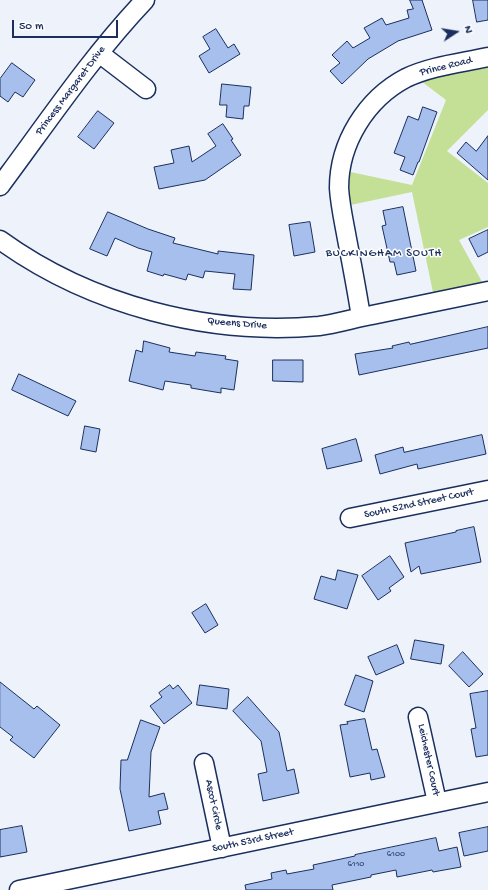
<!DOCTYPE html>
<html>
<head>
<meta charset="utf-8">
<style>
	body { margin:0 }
	#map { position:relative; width:488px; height:890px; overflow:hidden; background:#edf2fb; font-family:"Gochi Hand",sans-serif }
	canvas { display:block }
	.north { position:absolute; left:436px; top:12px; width:40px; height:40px; -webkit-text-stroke:3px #fff; paint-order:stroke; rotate:78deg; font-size:11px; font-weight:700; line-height:16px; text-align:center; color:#1b2f5e }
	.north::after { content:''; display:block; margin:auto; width:14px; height:18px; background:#1b2f5e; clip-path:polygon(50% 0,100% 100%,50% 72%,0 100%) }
	.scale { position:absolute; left:12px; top:20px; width:106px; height:18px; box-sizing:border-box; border:2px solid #1b2f5e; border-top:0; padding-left:5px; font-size:12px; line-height:14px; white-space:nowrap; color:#1b2f5e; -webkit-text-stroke:3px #fff; paint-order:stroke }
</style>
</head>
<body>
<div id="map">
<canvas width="488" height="890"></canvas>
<div class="north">N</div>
<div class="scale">50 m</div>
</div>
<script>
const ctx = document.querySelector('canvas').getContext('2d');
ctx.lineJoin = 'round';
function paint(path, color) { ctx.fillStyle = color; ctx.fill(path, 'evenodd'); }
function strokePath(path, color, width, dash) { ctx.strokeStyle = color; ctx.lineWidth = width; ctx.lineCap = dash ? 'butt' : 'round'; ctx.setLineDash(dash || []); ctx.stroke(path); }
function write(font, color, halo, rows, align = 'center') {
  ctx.font = font + ' "Gochi Hand",sans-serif'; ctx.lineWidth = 3; ctx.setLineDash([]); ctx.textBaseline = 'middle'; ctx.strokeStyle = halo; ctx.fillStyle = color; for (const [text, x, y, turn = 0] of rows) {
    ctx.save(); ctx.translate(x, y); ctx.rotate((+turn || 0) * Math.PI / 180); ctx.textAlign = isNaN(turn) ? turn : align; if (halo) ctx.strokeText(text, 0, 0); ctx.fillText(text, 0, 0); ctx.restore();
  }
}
const green = new Path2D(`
	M 488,57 L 488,110 L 447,151 L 488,183 L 488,227 L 459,240 L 487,291 L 435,302 L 412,192 L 341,207 L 341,170 L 412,185 L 446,100 L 413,75 Z`);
const building = new Path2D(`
	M 410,0 L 422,0 L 432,30 L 398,41 L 368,59 L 342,84 L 330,71 L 340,63 L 332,55 L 347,41 L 353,48 L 370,38 L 364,28 L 382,18 L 386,25 L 409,18 L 407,10 L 413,9 Z
	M 473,0 L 488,0 L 488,20 L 477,22 Z
	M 216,29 L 228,48 L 234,44 L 240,54 L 209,73 L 199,56 L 210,49 L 203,37 Z
	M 12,63 L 35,80 L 23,97 L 15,92 L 8,102 L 0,96 L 0,79 Z
	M 222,84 L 251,87 L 249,106 L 244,106 L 243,119 L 226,117 L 227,105 L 220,105 Z
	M 423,107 L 437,112 L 419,162 L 418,162 L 413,175 L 400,170 L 405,157 L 394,153 L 408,116 L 418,120 Z
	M 98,111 L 114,123 L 94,149 L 78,137 Z
	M 223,124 L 233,139 L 231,140 L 241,155 L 205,180 L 159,189 L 154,167 L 174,163 L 171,150 L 189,146 L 192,162 L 216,146 L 208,134 Z
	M 488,136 L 488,180 L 457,153 L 466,142 L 476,151 Z
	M 403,207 L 416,271 L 397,275 L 394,262 L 390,262 L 382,226 L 386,225 L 383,211 Z
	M 108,212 L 148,229 L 175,238 L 173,243 L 218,254 L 218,251 L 254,255 L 251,290 L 233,289 L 235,274 L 205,271 L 203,278 L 188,274 L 186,280 L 164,274 L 163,276 L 147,271 L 152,252 L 138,248 L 115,238 L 107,256 L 90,249 Z
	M 310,222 L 315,252 L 294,256 L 289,225 Z
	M 488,230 L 488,252 L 478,257 L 469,239 Z
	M 488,327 L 488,348 L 359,375 L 355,354 L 393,348 L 392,346 L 409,342 L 410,344 Z
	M 144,341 L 170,348 L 169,352 L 195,356 L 196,352 L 226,356 L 225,359 L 238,361 L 234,390 L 221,388 L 221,393 L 191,388 L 191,385 L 165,381 L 163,390 L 129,381 L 136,350 L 142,352 Z
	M 273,360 L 303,360 L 303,382 L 273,381 Z
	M 19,374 L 76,401 L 68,416 L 12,390 Z
	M 85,426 L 100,429 L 96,452 L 81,449 Z
	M 482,435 L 486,454 L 418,469 L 417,464 L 380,474 L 375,455 L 403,447 L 404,452 Z
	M 356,439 L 362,461 L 327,469 L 322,449 Z
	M 474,527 L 481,562 L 421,574 L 419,566 L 411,572 L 405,543 L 456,532 L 456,531 Z
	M 390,556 L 404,577 L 389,588 L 391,591 L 378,600 L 362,576 Z
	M 338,570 L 358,575 L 347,609 L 314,599 L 321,576 L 335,580 Z
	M 206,604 L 218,625 L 205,633 L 192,613 Z
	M 415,640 L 444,645 L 441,664 L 411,659 Z
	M 397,645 L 404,663 L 376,675 L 368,657 Z
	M 463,652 L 483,674 L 469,687 L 449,666 Z
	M 356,675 L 373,681 L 364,712 L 345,705 Z
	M 0,682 L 34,709 L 37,706 L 60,725 L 34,758 L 10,740 L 13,737 L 0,727 Z
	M 170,685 L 173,689 L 178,685 L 192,703 L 164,724 L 150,706 L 162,697 L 159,693 Z
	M 200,685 L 229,689 L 227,709 L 197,705 Z
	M 488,691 L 488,755 L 476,757 L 471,729 L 476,728 L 470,694 Z
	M 248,697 L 279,732 L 287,771 L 294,769 L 299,793 L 263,801 L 258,774 L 267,772 L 261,741 L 233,711 Z
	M 365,719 L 372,750 L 377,749 L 385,777 L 371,780 L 370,773 L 350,777 L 340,725 L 348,724 L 347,722 Z
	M 141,720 L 160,727 L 151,752 L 149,797 L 164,793 L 168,809 L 158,811 L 161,824 L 129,831 L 120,789 L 121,760 L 127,760 Z
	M 22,826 L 27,852 L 0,857 L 0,830 Z
	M 488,827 L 488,851 L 464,856 L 459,833 Z
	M 436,838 L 439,851 L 457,847 L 461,867 L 433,872 L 432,870 L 397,877 L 396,870 L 371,875 L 371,877 L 332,885 L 333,890 L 246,890 L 245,885 L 272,879 L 271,873 L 286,870 L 287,874 L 314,869 L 313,865 L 355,856 L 355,855 Z`);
const minor = new Path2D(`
	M 99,53 L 146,89
	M 0,186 C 47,123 91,57 145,0
	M 0,240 C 90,305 208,336 319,326 C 336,324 355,318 372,315 C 411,307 449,299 488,291
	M 361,317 C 357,291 352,265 347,239 C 344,222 340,205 339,188 C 339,143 366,99 406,78 C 431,66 461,63 488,57
	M 350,518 L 488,490
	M 418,717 L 437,802
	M 204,763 L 222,848
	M 19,890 L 488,792`);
const numberNames = [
	["6100",396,855],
	["6110",356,865]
];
const streetNames = [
	["Prince Road",446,67,-14],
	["Princess Margaret Drive",71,91,-53],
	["Queens Drive",237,324,5],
	["South 52nd Street Court",419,504,-12],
	["Leichester Court",428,760,78],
	["Ascot Circle",213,805,78],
	["South 53rd Street",253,841,-12]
];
const neighbourhoodNames = [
	["BUCKINGHAM SOUTH",384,254]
];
paint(green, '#c4e097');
paint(building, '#a7bfed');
strokePath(building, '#1b2f5e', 1);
strokePath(minor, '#1b2f5e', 21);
strokePath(minor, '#fff', 18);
write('9px', '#3e5382', null, numberNames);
write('11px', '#1b2f5e', '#fff', streetNames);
ctx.letterSpacing = '1px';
write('12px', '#1b2f5e', '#fff', neighbourhoodNames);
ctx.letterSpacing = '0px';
</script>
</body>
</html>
